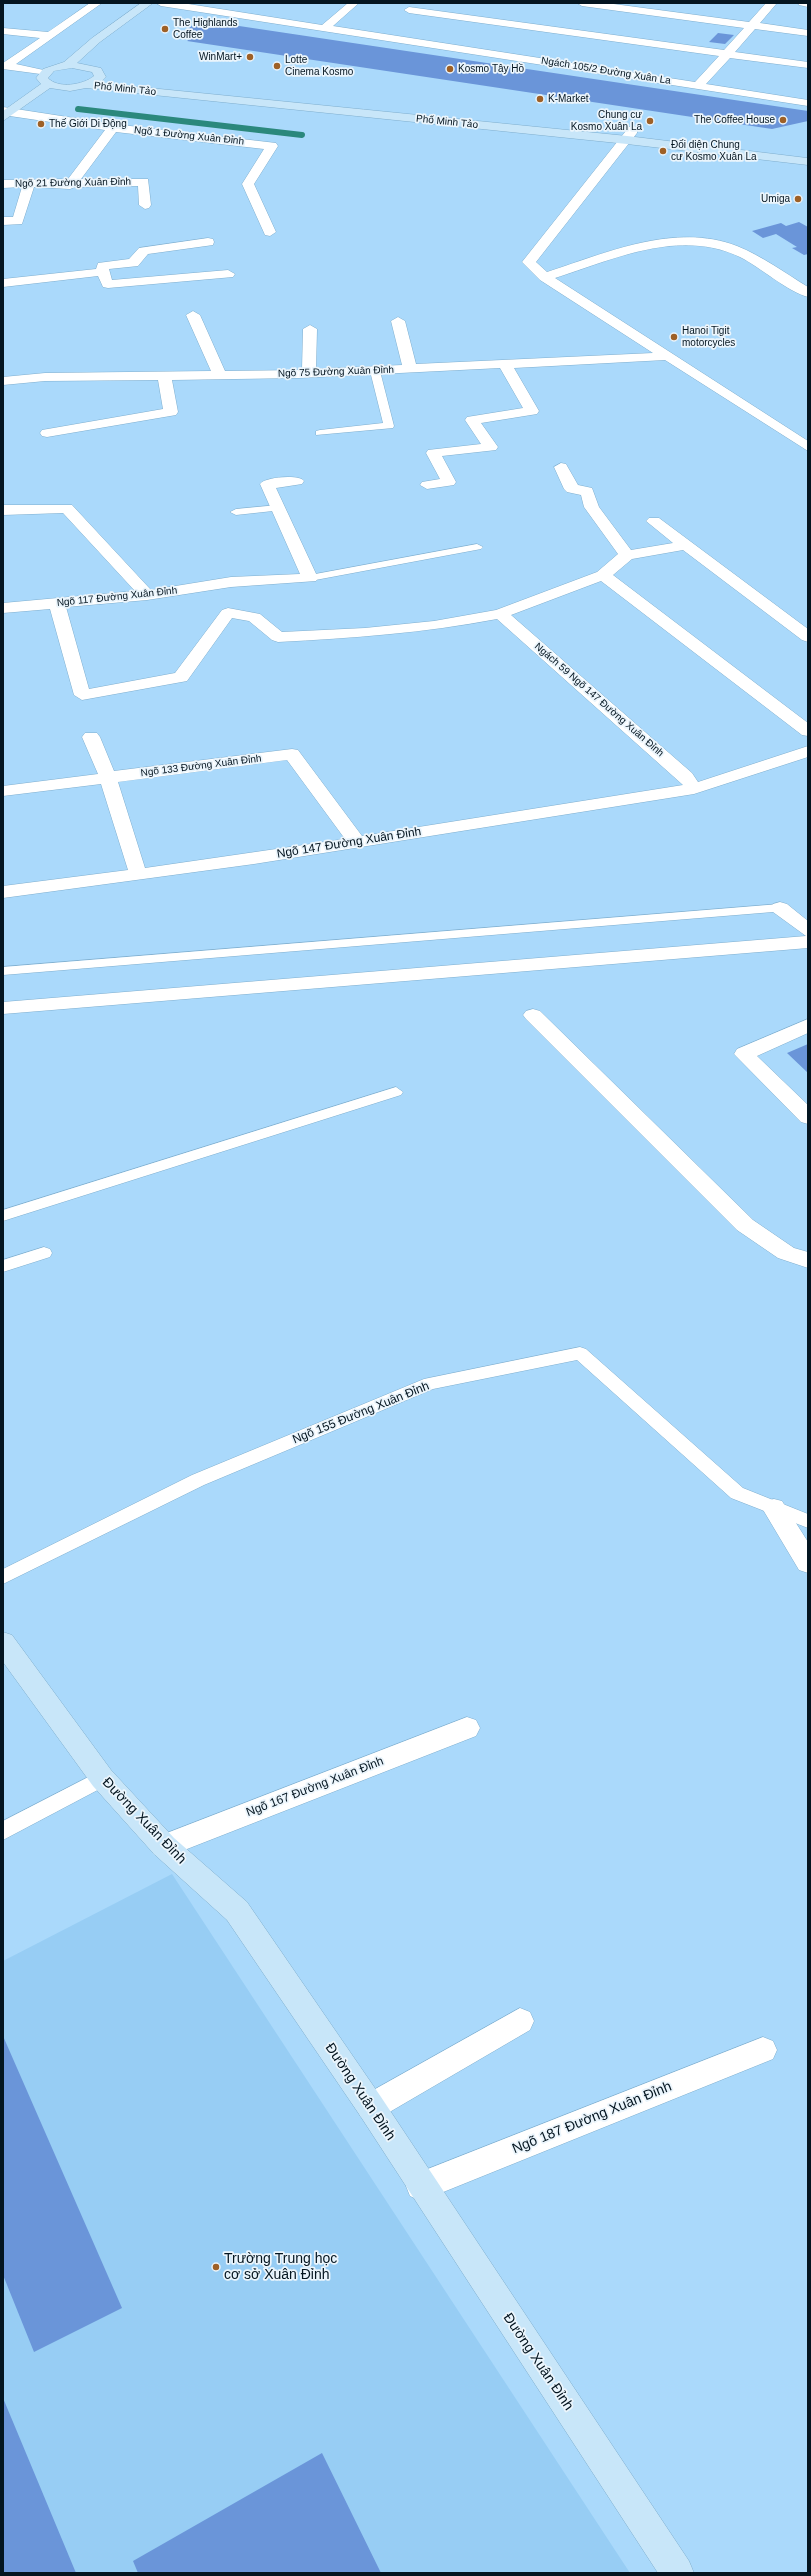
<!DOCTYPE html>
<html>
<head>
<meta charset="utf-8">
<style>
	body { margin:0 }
	#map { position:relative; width:811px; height:2576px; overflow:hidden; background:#aad9fb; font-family:Arial,sans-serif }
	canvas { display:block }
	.frame { position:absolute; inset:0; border:4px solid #041520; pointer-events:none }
</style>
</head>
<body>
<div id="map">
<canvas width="811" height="2576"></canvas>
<div class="frame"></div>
</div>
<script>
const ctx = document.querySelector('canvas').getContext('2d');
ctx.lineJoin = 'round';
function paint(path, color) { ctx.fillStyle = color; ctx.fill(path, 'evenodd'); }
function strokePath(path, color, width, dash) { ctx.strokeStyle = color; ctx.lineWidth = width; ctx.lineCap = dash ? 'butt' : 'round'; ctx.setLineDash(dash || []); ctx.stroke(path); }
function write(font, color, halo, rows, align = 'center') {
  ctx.font = font + ' Arial,sans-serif'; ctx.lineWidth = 3.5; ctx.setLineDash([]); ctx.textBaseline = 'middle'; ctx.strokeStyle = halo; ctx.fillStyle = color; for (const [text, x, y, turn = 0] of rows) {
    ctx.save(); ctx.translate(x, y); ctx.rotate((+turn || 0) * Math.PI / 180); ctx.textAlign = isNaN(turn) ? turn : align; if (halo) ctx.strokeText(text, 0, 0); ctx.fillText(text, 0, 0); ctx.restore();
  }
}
const built = new Path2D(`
	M 172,1874 L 630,2573 L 3,2573 L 3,1961 Z`);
const stream = new Path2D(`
	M 78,109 L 302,135`);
const building = new Path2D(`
	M 199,20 L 808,111 L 808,121 L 772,129 L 187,41 L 195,35 L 183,33 Z
	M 718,33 L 734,35 L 725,44 L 709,42 Z
	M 799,222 L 808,227 L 808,254 L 804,255 L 792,248 L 797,247 L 776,234 L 763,238 L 752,231 L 781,223 L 786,226 Z
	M 808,1044 L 808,1073 L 787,1053 Z
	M 3,2036 L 122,2308 L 34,2352 L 3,2275 Z
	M 3,2398 L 76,2573 L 3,2573 Z
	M 322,2453 L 381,2573 L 138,2573 L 133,2561 Z`);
const lane = new Path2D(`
	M 375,368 L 380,371 L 394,426 L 393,428 L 316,435 L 316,431 L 320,430 L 383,423 L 370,371 Z
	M 278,505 L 282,506 L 282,510 L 236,515 L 230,512 L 236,509 Z
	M 477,544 L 483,547 L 481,549 L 310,581 L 304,578 L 310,575 Z
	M 780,904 L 787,908 L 785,911 L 3,975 L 3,967 Z
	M 396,1087 L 403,1092 L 401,1095 L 3,1221 L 3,1210 Z
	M 44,1247 L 50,1249 L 52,1253 L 50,1257 L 3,1272 L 3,1260 Z
	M 580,1347 L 586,1349 L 743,1488 L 808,1514 L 808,1528 L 731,1498 L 577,1360 L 433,1389 L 204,1485 L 3,1584 L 3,1569 L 192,1475 L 424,1379 Z
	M 102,1770 L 109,1772 L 112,1778 L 109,1784 L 3,1840 L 3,1821 Z`);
const street = new Path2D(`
	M 90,3 L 102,3 L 16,64 L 48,71 L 48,75 L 3,69 L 3,63 L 40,38 L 3,34 L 3,28 L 48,32 Z
	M 156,3 L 182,3 L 322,25 L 348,3 L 359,3 L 333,26 L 695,82 L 719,56 L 409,13 L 404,10 L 409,7 L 724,50 L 744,28 L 582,6 L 577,3 L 606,3 L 749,22 L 766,3 L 777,3 L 760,23 L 808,30 L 808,36 L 755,29 L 735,52 L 808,62 L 808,68 L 730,58 L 706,84 L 808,100 L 808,106 L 161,6 Z
	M 798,3 L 808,3 L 808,7 L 799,5 Z
	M 3,107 L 113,124 L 276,143 L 278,146 L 254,184 L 276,232 L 270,236 L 265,235 L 242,184 L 264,149 L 116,132 L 81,179 L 148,179 L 151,205 L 149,208 L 145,209 L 139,205 L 138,186 L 75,187 L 70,189 L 34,187 L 22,224 L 3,225 L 3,217 L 13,217 L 22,187 L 3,188 L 3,180 L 68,179 L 105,130 L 3,115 Z
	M 633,126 L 637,127 L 637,133 L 536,262 L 547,272 C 606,253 675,222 737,246 C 762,256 785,273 808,287 L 808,297 C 788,292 760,267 740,257 C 680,228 614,259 555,278 L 808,441 L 808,451 L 665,360 L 514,368 L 539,411 L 537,414 L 481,423 L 498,447 L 496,450 L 442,456 L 456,482 L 454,485 L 427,489 L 420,485 L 422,482 L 440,479 L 426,453 L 428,450 L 481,444 L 465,420 L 467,417 L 523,408 L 500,368 L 299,378 L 172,380 L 178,412 L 176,415 L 47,437 L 42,436 L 40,433 L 42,430 L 163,409 L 158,380 L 45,381 L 3,385 L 3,377 L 45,373 L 211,371 L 186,315 L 193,311 L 200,315 L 225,371 L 302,370 L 303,329 L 310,325 L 317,329 L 316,369 L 402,365 L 391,321 L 398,317 L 405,321 L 416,364 L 653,353 L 540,280 L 522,262 L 629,127 Z
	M 208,238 L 213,239 L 214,242 L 213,245 L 148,254 L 138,266 L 109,269 L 112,280 L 228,270 L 235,274 L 233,277 L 108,288 L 103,287 L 98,276 L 3,287 L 3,279 L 96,269 L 98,263 L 129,259 L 139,248 Z
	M 561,463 L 566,464 L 578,485 L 592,488 L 599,507 L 631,550 L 673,543 L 646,521 L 649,518 L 659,518 L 808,629 L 808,642 L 802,640 L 683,550 L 632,559 L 613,575 L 808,723 L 808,736 L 802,735 L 601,581 L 511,615 L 692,773 L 698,782 L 808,746 L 808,757 L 694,794 L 254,864 L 3,898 L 3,886 L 128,870 L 101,784 L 3,796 L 3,786 L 98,774 L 82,737 L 85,733 L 97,733 L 100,737 L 114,771 L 292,749 L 298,750 L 362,836 L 683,785 L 497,619 C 424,633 352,638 278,642 L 272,640 L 249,621 L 232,618 L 187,681 L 82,700 L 74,695 L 50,609 L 3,613 L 3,603 L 135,591 L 63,513 L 3,515 L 3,505 L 72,505 L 151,590 L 231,577 L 300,574 L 260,484 C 264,477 300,474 304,481 L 302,484 L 276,488 L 318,578 L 316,581 L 231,587 L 147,600 L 66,607 L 89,689 L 175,673 L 222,610 L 228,608 L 260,614 L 282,632 L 365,628 L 434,621 L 496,610 L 597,572 L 618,554 L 584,507 L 581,495 L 567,492 L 564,489 L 554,467 ZM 287,760 L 345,839 L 145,868 L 118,782 Z
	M 780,902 L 787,904 L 808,921 L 808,948 L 3,1014 L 3,1002 L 806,936 L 773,912 L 771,908 L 773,904 Z
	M 533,1009 L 540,1011 L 753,1220 L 794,1248 L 808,1252 L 808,1268 L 778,1258 L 737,1230 L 526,1019 L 523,1015 L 526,1011 Z
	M 808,1019 L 808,1033 L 757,1056 L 808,1105 L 808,1124 L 801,1122 L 734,1054 L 737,1049 Z
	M 774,1499 L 782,1501 L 808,1542 L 808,1573 L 799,1570 L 762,1508 L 766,1501 Z
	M 467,1717 L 476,1720 L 480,1728 L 476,1736 L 164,1858 L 154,1854 L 151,1846 L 154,1838 Z
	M 520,2008 L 530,2012 L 534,2021 L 530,2030 L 381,2117 L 371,2121 L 361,2117 L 356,2107 L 361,2097 Z
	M 763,2037 L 773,2041 L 777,2050 L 773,2059 L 421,2201 L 410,2196 L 406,2186 L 410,2176 Z`);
const secondary = new Path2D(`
	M 141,3 L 153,3 L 100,42 L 77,63 L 101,68 L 106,77 L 100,83 L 627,136 L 807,158 L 808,165 L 627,144 L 86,88 L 70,91 L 50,88 L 3,121 L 3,111 L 41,84 L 36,78 L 43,69 L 64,62 L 92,38 ZM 72,68 L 92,72 L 94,76 C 83,85 58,89 48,78 L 54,71 Z
	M 3,1632 L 12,1635 L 111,1770 L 174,1838 L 247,1902 L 381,2097 L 689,2561 L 694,2573 L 658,2573 L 361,2117 L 227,1920 L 154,1854 L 93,1786 L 3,1662 Z`);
const markers = [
	[165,29,4,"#9e6026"],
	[250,57,4,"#9e6026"],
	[277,66,4,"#9e6026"],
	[450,69,4,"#9e6026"],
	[540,99,4,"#9e6026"],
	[783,120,4,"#9e6026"],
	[650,121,4,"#9e6026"],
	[41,124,4,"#9e6026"],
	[663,151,4,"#9e6026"],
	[798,199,4,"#9e6026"],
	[674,337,4,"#9e6026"],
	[216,2267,4,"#9e6026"]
];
const farPoinames = [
	["The Highlands",173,23],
	["Coffee",173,35],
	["WinMart+",242,57,"right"],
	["Lotte",285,60],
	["Cinema Kosmo",285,72],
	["Kosmo Tây Hồ",458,69],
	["K-Market",548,99],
	["Chung cư",642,115,"right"],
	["Kosmo Xuân La",642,127,"right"],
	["The Coffee House",775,120,"right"],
	["Thế Giới Di Động",49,124],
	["Đối diện Chung",671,145],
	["cư Kosmo Xuân La",671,157],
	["Umiga",790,199,"right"],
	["Hanoi Tigit",682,331],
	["motorcycles",682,343]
];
const farStreetnames = [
	["Ngách 105/2 Đường Xuân La",606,71,9],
	["Phố Minh Tảo",125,89,6],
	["Phố Minh Tảo",447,122,6],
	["Ngõ 1 Đường Xuân Đỉnh",189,136,6],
	["Ngõ 21 Đường Xuân Đỉnh",73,183,-1],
	["Ngõ 75 Đường Xuân Đỉnh",336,372,-2],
	["Ngõ 117 Đường Xuân Đỉnh",117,597,-6],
	["Ngách 59 Ngõ 147 Đường Xuân Đỉnh",599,700,41],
	["Ngõ 133 Đường Xuân Đỉnh",201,766,-7]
];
const streetNames = [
	["Ngõ 147 Đường Xuân Đỉnh",349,843,-9],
	["Ngõ 155 Đường Xuân Đỉnh",361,1413,-22],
	["Ngõ 167 Đường Xuân Đỉnh",315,1787,-21]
];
const nearStreetnames = [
	["Đường Xuân Đỉnh",144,1821,46],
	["Đường Xuân Đỉnh",360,2092,56],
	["Ngõ 187 Đường Xuân Đỉnh",592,2118,-22],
	["Đường Xuân Đỉnh",538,2362,56]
];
const nearPoinames = [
	["Trường Trung học",224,2259],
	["cơ sở Xuân Đỉnh",224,2275]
];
paint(built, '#97cdf4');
strokePath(stream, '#2b887c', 6);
paint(building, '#6a95d9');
strokePath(lane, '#7faece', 1);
strokePath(street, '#7faece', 1);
strokePath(secondary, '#7faece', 1);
paint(lane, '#fff');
paint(street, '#fff');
paint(secondary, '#c8e6f9');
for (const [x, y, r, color] of markers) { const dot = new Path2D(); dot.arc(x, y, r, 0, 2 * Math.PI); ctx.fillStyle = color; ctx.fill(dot); strokePath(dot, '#ebf5fc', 1.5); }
write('10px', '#041520', '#ebf5fc', farPoinames, 'left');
write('10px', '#041520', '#ebf5fc', farStreetnames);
write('12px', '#041520', '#ebf5fc', streetNames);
write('14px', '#041520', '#ebf5fc', nearStreetnames);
write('14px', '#041520', '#ebf5fc', nearPoinames, 'left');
</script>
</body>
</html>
